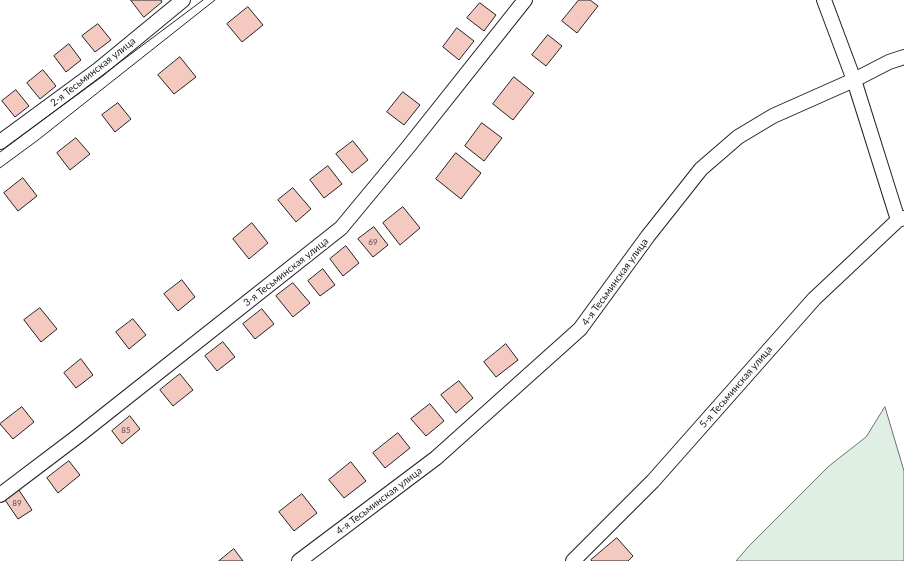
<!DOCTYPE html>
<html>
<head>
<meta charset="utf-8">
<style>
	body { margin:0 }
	canvas { display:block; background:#fff }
</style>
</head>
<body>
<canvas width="904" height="561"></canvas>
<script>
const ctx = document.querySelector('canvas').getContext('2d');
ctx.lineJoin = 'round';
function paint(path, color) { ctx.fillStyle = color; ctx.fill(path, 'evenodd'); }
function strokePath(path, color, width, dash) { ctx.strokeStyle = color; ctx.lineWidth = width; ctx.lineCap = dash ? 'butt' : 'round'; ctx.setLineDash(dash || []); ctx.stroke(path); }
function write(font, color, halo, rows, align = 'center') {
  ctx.font = font + ' Lato,sans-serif'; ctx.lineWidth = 3; ctx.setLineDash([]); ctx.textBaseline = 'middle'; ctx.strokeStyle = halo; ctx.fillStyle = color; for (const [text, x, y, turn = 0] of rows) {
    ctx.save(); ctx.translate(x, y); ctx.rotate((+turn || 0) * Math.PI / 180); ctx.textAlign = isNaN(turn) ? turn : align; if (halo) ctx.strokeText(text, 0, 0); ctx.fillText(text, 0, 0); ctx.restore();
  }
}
const green = new Path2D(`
	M 885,407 L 904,471 L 904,561 L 736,561 L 749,546 L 829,466 L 866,437 Z`);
const building = new Path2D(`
	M 131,0 L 161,0 L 162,2 L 144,17 Z
	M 579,0 L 590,0 L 598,6 L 577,33 L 562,21 Z
	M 480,3 L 496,15 L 484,31 L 467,18 Z
	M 248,7 L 263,25 L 242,42 L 227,24 Z
	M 98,24 L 111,40 L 95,52 L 82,36 Z
	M 457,28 L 474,41 L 459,60 L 443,47 Z
	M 548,35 L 562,46 L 546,66 L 532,55 Z
	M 69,44 L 81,60 L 66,72 L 54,56 Z
	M 180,57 L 196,77 L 174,94 L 158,75 Z
	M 43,70 L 56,86 L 40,99 L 27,83 Z
	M 514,77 L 534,93 L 513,120 L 493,104 Z
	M 16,90 L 29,106 L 15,117 L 2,101 Z
	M 403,92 L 420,105 L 404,125 L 387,112 Z
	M 118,103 L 131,119 L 115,132 L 102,115 Z
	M 482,123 L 502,138 L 484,161 L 465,146 Z
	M 76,138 L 90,154 L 70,170 L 57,153 Z
	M 353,141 L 368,160 L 352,173 L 336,154 Z
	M 456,153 L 481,173 L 461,199 L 436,179 Z
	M 328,166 L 342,184 L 324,198 L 310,180 Z
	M 23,178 L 37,196 L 18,211 L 4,193 Z
	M 293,188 L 311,209 L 296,222 L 278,200 Z
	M 403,207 L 420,228 L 400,245 L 383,223 Z
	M 252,223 L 268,243 L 249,259 L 233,239 Z
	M 374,227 L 388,245 L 373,257 L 358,239 Z
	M 346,246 L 359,263 L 343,276 L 330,259 Z
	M 323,269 L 335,285 L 320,296 L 308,281 Z
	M 182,280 L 195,297 L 178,311 L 164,294 Z
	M 293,283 L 310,303 L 293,317 L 276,296 Z
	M 40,308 L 57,329 L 41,342 L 24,320 Z
	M 262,309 L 274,324 L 255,339 L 243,324 Z
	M 133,319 L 146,335 L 129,349 L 116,332 Z
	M 223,342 L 235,357 L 217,371 L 205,356 Z
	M 506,344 L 518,360 L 496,377 L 484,362 Z
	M 81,359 L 93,375 L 76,388 L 64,373 Z
	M 180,374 L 193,390 L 173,406 L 160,390 Z
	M 459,381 L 473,398 L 456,413 L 441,395 Z
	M 430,404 L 444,421 L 426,436 L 411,419 Z
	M 22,407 L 34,422 L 13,439 L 0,424 Z
	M 130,416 L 140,429 L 122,444 L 112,431 Z
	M 398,433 L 410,448 L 385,468 L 373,453 Z
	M 69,461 L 80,475 L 58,493 L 47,478 Z
	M 351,462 L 366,481 L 344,498 L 329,480 Z
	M 17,487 L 32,510 L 18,519 L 3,497 Z
	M 302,494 L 317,513 L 294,531 L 279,512 Z
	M 617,538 L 633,556 L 628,561 L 592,561 L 591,560 Z
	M 234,549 L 243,561 L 219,561 Z`);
const street = new Path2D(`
	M 824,0 L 854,80 L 898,220
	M 0,142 L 98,70 L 183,0
	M 0,495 L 78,436 L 341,228 L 409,146 L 525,0
	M 299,561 L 436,458 L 580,329 L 648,236 L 701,169 L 738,137 L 773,116 L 854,80 L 889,62 L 904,57
	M 573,561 L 653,481 L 814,299 L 898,220 L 904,218`);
const tram = new Path2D(`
	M 0,152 L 203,0
	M 0,168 L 38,140 L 215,0`);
const numberNames = [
	["69",373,242],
	["85",126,430],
	["89",17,503]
];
const streetNames = [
	["2-я Тесьминская улица",93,72,-38],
	["3-я Тесьминская улица",286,272,-38],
	["4-я Тесьминская улица",615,282,-54],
	["5-я Тесьминская улица",736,387,-49],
	["4-я Тесьминская улица",379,501,-37]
];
paint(green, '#e0efe3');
strokePath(green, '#6f6f6f', 1);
paint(building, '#f3c9c0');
strokePath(building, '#222', 1);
strokePath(street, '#222', 16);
strokePath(street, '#fff', 14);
strokePath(tram, '#222', 1);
write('8px', '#564c4a', null, numberNames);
write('10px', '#222', '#fff', streetNames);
</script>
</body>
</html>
